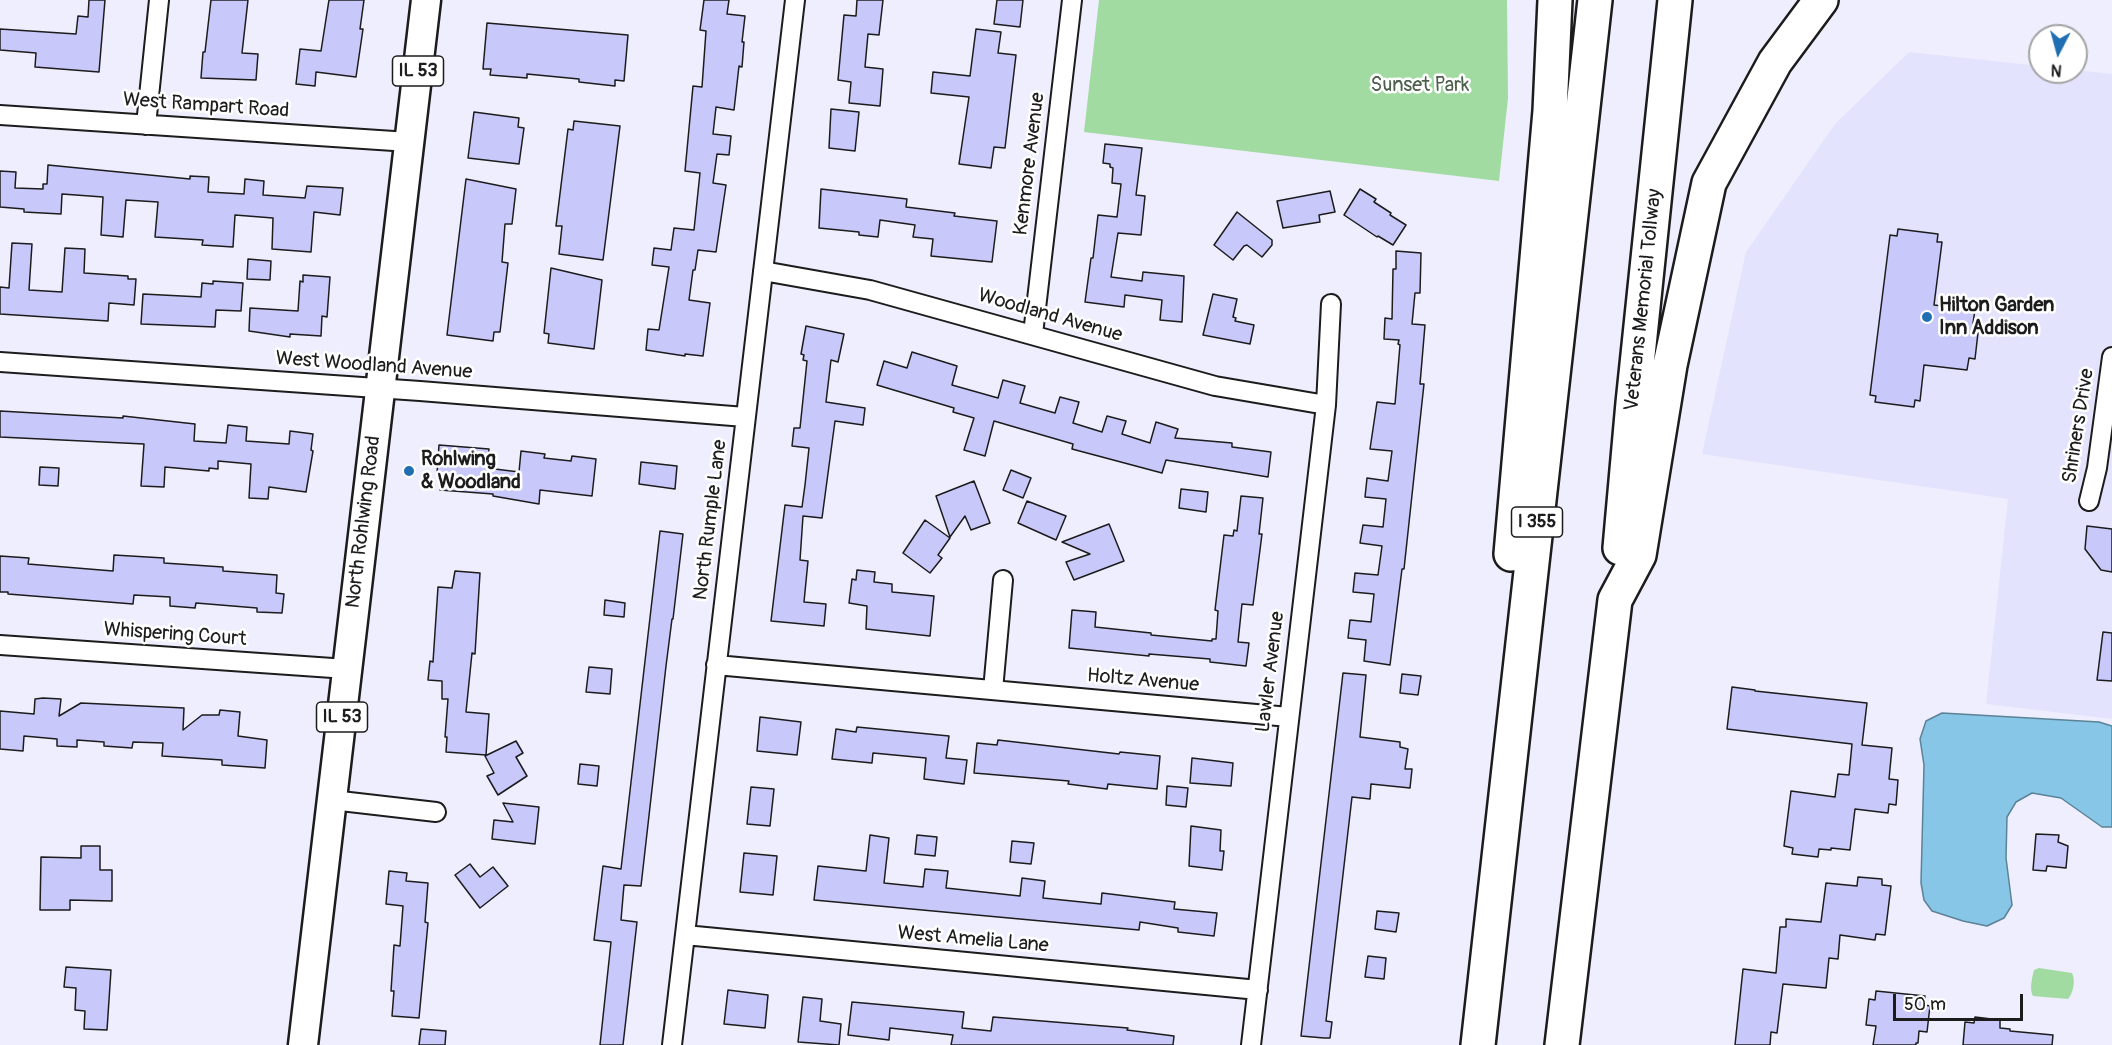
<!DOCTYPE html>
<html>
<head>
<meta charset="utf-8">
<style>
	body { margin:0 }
	#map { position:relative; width:2112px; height:1045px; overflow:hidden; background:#eeeefe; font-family:Pangolin,sans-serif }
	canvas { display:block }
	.north { position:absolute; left:2028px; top:24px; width:60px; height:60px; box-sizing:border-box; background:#fff; border:2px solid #a4a4a4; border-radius:50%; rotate:186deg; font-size:16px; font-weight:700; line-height:24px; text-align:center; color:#1c1c1c }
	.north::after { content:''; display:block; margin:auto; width:21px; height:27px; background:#1f6fb2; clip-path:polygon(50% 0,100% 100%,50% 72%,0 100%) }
	.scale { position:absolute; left:1893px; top:994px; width:130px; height:27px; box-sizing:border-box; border:3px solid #1c1c1c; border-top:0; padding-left:8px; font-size:18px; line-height:21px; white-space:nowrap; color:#1c1c1c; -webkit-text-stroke:4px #fff; paint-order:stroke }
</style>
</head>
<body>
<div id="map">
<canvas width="2112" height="1045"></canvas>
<div class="north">N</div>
<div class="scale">50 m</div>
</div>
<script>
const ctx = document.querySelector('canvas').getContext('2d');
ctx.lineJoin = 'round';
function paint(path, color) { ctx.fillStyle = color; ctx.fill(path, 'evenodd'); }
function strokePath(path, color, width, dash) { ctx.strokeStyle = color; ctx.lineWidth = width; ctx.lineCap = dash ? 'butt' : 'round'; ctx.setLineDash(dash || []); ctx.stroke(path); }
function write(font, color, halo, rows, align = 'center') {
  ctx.font = font + ' Pangolin,sans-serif'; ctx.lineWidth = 5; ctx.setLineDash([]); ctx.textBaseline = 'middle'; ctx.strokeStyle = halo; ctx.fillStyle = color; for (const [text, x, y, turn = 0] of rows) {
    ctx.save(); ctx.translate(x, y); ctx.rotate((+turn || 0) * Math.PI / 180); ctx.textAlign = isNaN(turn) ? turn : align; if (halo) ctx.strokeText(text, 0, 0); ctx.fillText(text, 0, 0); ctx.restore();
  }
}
const built = new Path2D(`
	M 1909,52 L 2040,66 L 2040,72 L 2076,72 L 2076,70 L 2112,74 L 2112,719 L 1986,704 L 2008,499 L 1702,454 L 1746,252 L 1835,124 Z`);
const green = new Path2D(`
	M 1099,0 L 1507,0 L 1508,98 L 1499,181 L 1084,132 Z
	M 2039,968 L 2072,973 C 2076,980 2073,994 2068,999 L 2033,996 C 2029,990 2032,978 2034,970 Z`);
const water = new Path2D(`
	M 1942,713 L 2099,722 L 2112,726 L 2112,827 L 2102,827 L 2061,798 L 2032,793 L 2016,802 L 2007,817 L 2006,858 L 2012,905 L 2004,918 L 1987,926 L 1963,921 L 1932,911 L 1924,900 L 1921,883 L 1924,765 L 1920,739 L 1926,721 Z`);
const building = new Path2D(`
	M 89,0 L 105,0 L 99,72 L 35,67 L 36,53 L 0,50 L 0,29 L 76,34 L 78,16 L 88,17 Z
	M 211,0 L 248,0 L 242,53 L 258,54 L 256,80 L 201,78 L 203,52 L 205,52 Z
	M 329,0 L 364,0 L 360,29 L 363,29 L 356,77 L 316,72 L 315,86 L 296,84 L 300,49 L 321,51 Z
	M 704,0 L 729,0 L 727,14 L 745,16 L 742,42 L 744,42 L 742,67 L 739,66 L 734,110 L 716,107 L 713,134 L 731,136 L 729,155 L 717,154 L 713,183 L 726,185 L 716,252 L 698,250 L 695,270 L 693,270 L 689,300 L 710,303 L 703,356 L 685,354 L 685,356 L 646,350 L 648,329 L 659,330 L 669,267 L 652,265 L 654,248 L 671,250 L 674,228 L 694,230 L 700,173 L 685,171 L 693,86 L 702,87 L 706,31 L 700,30 Z
	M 857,0 L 883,0 L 879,35 L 868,34 L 865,67 L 883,69 L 880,106 L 849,103 L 851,82 L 838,80 L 844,15 L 856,16 Z
	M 997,0 L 1023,0 L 1020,27 L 994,24 Z
	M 487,23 L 628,35 L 624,81 L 615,80 L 615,86 L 579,82 L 579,79 L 527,74 L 527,78 L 490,75 L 491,69 L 483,69 Z
	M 976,29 L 1001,32 L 998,53 L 1016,55 L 1005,148 L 994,147 L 991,168 L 959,164 L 969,97 L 931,93 L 933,72 L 970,76 Z
	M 831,109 L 859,112 L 855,151 L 829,148 Z
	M 474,112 L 519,118 L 518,127 L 524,128 L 519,164 L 468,158 Z
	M 574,121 L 620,126 L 603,260 L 559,254 L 562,226 L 556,226 L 568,129 L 573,130 Z
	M 1105,144 L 1142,148 L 1136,195 L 1145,196 L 1141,235 L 1118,233 L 1111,277 L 1142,281 L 1143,272 L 1184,276 L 1182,322 L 1160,320 L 1162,300 L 1125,295 L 1124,307 L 1085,302 L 1091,258 L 1093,258 L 1098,215 L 1117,217 L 1121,184 L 1112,183 L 1113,168 L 1110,167 L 1110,164 L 1103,163 Z
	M 48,165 L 190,179 L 190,176 L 209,177 L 208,192 L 244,194 L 245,179 L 264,181 L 263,195 L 305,198 L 307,186 L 343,188 L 340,215 L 314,212 L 311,252 L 272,249 L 273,218 L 235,215 L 233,247 L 202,245 L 203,240 L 155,237 L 158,202 L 126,200 L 123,237 L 101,235 L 103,197 L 62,194 L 61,214 L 24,212 L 24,209 L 0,207 L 0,171 L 16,172 L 15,188 L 43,189 L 43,184 L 47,184 Z
	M 466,179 L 516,189 L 512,224 L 505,224 L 502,262 L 508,263 L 500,332 L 494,332 L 493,341 L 447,335 Z
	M 821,189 L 907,199 L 906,207 L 955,213 L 954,216 L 997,221 L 992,262 L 931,256 L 933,239 L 913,237 L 915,225 L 880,220 L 878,237 L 859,235 L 859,232 L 819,228 Z
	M 1360,189 L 1376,199 L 1374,202 L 1391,213 L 1390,215 L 1406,225 L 1393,245 L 1378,236 L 1377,237 L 1344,215 Z
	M 1330,191 L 1335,212 L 1319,215 L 1320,222 L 1283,228 L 1277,201 Z
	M 1237,212 L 1272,240 L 1272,245 L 1262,257 L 1247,245 L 1244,246 L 1233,260 L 1214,245 Z
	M 1898,229 L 1938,234 L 1937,242 L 1942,242 L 1934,305 L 1975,310 L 1973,323 L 1979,324 L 1975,359 L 1969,358 L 1967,370 L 1924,365 L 1920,401 L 1915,400 L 1914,407 L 1875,402 L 1876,396 L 1870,395 L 1890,235 L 1897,236 Z
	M 12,243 L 32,244 L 29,290 L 62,292 L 65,248 L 85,249 L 84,273 L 128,276 L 128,279 L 136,279 L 134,305 L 109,303 L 108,321 L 0,314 L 0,287 L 9,288 Z
	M 1396,251 L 1421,253 L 1420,293 L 1415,293 L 1412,324 L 1425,325 L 1420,384 L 1424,384 L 1404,569 L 1402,569 L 1390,665 L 1364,661 L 1366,640 L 1348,638 L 1350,620 L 1371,622 L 1374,594 L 1353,592 L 1355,573 L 1378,575 L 1382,546 L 1360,543 L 1363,525 L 1383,527 L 1386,499 L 1365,497 L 1367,478 L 1388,481 L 1392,451 L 1370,449 L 1377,402 L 1395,404 L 1400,345 L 1398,344 L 1399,340 L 1384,339 L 1385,318 L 1392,319 L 1393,269 L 1396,269 Z
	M 248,259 L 271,261 L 270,280 L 247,279 Z
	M 551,268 L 602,280 L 594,349 L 548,343 L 549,334 L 544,333 Z
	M 303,275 L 330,277 L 327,317 L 322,316 L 321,336 L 290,334 L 290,337 L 249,331 L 250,308 L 298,311 L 300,281 L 303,282 Z
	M 213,281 L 243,283 L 241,311 L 216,310 L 215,327 L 141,324 L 143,294 L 201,297 L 202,283 L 213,284 Z
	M 1213,294 L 1237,299 L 1233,317 L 1236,318 L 1235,321 L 1254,325 L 1250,344 L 1203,335 Z
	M 806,326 L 844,334 L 838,362 L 831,360 L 826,402 L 865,408 L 863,425 L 835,421 L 822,518 L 803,516 L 800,560 L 808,561 L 804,602 L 826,604 L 824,626 L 771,621 L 785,505 L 802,507 L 805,485 L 809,448 L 792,446 L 794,428 L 800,428 L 807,361 L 803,360 L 804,355 L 801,354 Z
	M 912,352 L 957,366 L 952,385 L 998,398 L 1003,380 L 1025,386 L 1020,403 L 1055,413 L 1060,397 L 1079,402 L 1073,423 L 1102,432 L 1107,416 L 1126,421 L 1122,434 L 1150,443 L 1156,422 L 1178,429 L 1175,438 L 1232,443 L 1232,447 L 1271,452 L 1268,477 L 1166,460 L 1162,473 L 1072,449 L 1073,444 L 994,421 L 985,456 L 964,450 L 974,418 L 953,412 L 954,408 L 877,385 L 884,361 L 907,368 Z
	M 0,411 L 123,418 L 123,416 L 195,424 L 194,441 L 226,443 L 228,425 L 247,427 L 246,441 L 289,444 L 290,431 L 313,434 L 311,450 L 313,451 L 306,492 L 269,487 L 268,499 L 249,498 L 251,464 L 218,461 L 218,469 L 209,468 L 209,471 L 165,467 L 164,487 L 141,486 L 144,444 L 0,437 Z
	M 439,445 L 489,449 L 487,468 L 519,472 L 521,451 L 545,454 L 544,458 L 571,461 L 572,456 L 596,459 L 592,496 L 540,490 L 539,504 L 493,496 L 493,494 L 440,490 L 441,474 L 437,474 Z
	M 641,462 L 677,466 L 675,489 L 639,484 Z
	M 40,467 L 59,468 L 58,486 L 39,485 Z
	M 1011,470 L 1031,478 L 1023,498 L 1003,490 Z
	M 974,481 L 990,523 L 971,530 L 965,516 L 950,537 L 936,496 Z
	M 1181,489 L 1208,492 L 1206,512 L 1179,508 Z
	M 1241,496 L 1263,498 L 1259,534 L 1262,534 L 1253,605 L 1242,604 L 1238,642 L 1249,643 L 1246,666 L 1210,662 L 1210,659 L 1149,654 L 1149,656 L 1069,648 L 1072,610 L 1096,612 L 1095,627 L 1151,633 L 1151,635 L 1212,641 L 1212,639 L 1216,639 L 1218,611 L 1215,610 L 1224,535 L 1233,536 L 1234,530 L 1237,531 Z
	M 1027,501 L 1066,516 L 1056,540 L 1018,523 Z
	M 925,520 L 950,538 L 938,555 L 942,558 L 930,573 L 903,553 Z
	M 1109,524 L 1124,561 L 1074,580 L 1066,562 L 1090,554 L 1062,542 Z
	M 2087,526 L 2112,529 L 2112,572 L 2101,570 L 2085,549 Z
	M 660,531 L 683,534 L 673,619 L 672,619 L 666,666 L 641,886 L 624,885 L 621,920 L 637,922 L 623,1045 L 600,1045 L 611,942 L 594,940 L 603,866 L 621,869 Z
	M 114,555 L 164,558 L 164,563 L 223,567 L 223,571 L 277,575 L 276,593 L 284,594 L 282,613 L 257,612 L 257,608 L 196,603 L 195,608 L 170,606 L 170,597 L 134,595 L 133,604 L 8,594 L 8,592 L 0,592 L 0,556 L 29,558 L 28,564 L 113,571 Z
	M 857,570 L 875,572 L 874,582 L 892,584 L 892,592 L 934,596 L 930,636 L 866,629 L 867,606 L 849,603 L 852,579 L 856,580 Z
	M 455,571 L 480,573 L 475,654 L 472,653 L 466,712 L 489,714 L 486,755 L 446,752 L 447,737 L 445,737 L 448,699 L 442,699 L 442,681 L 428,680 L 430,661 L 433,662 L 438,587 L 452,588 Z
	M 605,600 L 625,603 L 624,617 L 604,615 Z
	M 2103,632 L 2112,633 L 2112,681 L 2097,680 Z
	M 589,667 L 612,669 L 610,694 L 586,692 Z
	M 1343,673 L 1366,675 L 1360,737 L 1400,742 L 1400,747 L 1408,749 L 1405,769 L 1412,769 L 1410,788 L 1371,784 L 1370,799 L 1352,797 L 1326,1021 L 1332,1022 L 1330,1038 L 1324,1038 L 1301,1036 Z
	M 1402,674 L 1421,676 L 1418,695 L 1400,693 Z
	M 1732,687 L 1755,690 L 1755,691 L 1867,703 L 1862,745 L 1892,748 L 1889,779 L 1898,780 L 1896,805 L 1889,804 L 1888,813 L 1855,809 L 1850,850 L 1831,848 L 1831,850 L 1819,849 L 1818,857 L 1792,854 L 1793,848 L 1784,846 L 1791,791 L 1835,797 L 1838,774 L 1849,775 L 1852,744 L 1727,729 Z
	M 43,698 L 61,699 L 59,716 L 81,703 L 184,708 L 183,730 L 202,715 L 219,715 L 220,710 L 240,712 L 238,736 L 267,740 L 265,768 L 222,765 L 222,760 L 162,756 L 163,743 L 133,742 L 132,748 L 104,746 L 104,742 L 77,740 L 77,747 L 57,746 L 57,739 L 24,736 L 23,751 L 0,749 L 0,711 L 34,714 L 35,699 Z
	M 760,717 L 801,722 L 797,755 L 757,751 Z
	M 857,727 L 949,736 L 946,758 L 967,760 L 964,784 L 924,779 L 926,758 L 873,753 L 872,763 L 832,759 L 836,729 L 856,732 Z
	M 998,740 L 1119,754 L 1120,752 L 1160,756 L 1157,789 L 1108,784 L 1107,789 L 1068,784 L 1069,781 L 974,773 L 977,743 L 997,745 Z
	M 516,741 L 523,753 L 516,757 L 527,776 L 498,795 L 487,776 L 494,773 L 485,756 Z
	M 1192,758 L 1233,763 L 1231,786 L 1190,783 Z
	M 580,764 L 599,766 L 597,786 L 578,784 Z
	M 1167,786 L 1188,788 L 1186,807 L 1166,805 Z
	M 751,787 L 774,789 L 770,826 L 747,824 Z
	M 503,803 L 539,807 L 535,844 L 492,839 L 494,820 L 513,822 Z
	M 1191,826 L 1221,830 L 1220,851 L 1224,851 L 1222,870 L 1189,866 Z
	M 2036,834 L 2059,835 L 2058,842 L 2068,846 L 2066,868 L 2047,866 L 2046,871 L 2033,870 Z
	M 870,835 L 889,838 L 884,883 L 923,887 L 925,869 L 948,871 L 946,888 L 1020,896 L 1022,878 L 1045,881 L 1043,898 L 1101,904 L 1102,893 L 1175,902 L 1174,909 L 1217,913 L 1214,936 L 1178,932 L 1178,928 L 1140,922 L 1139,930 L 814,900 L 818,866 L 866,871 Z
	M 917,835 L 937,837 L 935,856 L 915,854 Z
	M 1012,841 L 1034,843 L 1031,864 L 1010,862 Z
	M 81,846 L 100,846 L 100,870 L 112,870 L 112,901 L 70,900 L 70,910 L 40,910 L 41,857 L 81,858 Z
	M 744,853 L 777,856 L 773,895 L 740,892 Z
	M 470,864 L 480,877 L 493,867 L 508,886 L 480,908 L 455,875 Z
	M 389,871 L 407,873 L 406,881 L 428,883 L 425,922 L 428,923 L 419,1018 L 392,1016 L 394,991 L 391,991 L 394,945 L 400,946 L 403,906 L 386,904 Z
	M 1858,877 L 1882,879 L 1882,885 L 1891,886 L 1885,935 L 1876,934 L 1875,940 L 1840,935 L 1838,959 L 1829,958 L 1826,988 L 1783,984 L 1777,1033 L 1771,1032 L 1770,1045 L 1735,1045 L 1743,969 L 1776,973 L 1780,927 L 1786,927 L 1786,919 L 1821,922 L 1826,883 L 1857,886 Z
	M 1377,911 L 1399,913 L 1396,932 L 1375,929 Z
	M 1368,956 L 1386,958 L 1384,979 L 1365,977 Z
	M 66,967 L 111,970 L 107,1030 L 84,1029 L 85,1011 L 75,1010 L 76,988 L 64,987 Z
	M 728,990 L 768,995 L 765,1028 L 724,1024 Z
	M 1876,991 L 1925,996 L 1924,1005 L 1930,1006 L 1927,1032 L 1919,1031 L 1918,1043 L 1916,1043 L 1916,1045 L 1873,1045 L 1876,1026 L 1866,1025 L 1869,999 L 1875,1000 Z
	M 803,997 L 822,999 L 820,1021 L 841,1024 L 839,1045 L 798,1042 Z
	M 852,1002 L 964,1012 L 962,1028 L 991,1031 L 993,1017 L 1128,1028 L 1127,1030 L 1174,1036 L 1173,1045 L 951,1045 L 953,1035 L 890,1028 L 889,1040 L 848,1035 Z
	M 1975,1017 L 2000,1020 L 2000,1028 L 2010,1029 L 2010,1031 L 2053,1035 L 2052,1045 L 1963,1045 L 1965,1022 L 1974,1023 Z
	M 421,1029 L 446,1031 L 445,1045 L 419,1045 Z`);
const street = new Path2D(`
	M 0,115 L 409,142
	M 146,125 L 159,0
	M 763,271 L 870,290 L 1215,386 L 1326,405
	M 1033,334 L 1072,0
	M 0,362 L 420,391 L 745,417
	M 2089,501 L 2097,468 L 2112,357
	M 0,645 L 347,669
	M 716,665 L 1289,717
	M 993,690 L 1003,580
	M 332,800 L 436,812
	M 685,935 L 1258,990
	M 672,1045 L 795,0
	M 1251,1045 L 1326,405 L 1331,304`);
const primary = new Path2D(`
	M 303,1045 L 426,0`);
const highway = new Path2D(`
	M 1620,548 L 1633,403 L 1675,0
	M 1511,554 L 1550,111 L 1555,0
	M 1478,1045 L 1595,0
	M 1562,1045 L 1615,600 L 1639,555 L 1670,365 L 1709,183 L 1775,62 L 1821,0`);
const markers = [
	[1927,317,6,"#1f6fb2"],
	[409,471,6,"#1f6fb2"]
];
const shields = [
	[418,71,51],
	[1537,522,51],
	[342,717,51]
];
const shieldNames = [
	["IL 53",418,71],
	["I 355",1537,522],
	["IL 53",342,717]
];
const parkNames = [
	["Sunset Park",1420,86]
];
const streetNames = [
	["West Rampart Road",206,106,4],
	["Kenmore Avenue",1030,164,-83],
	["Veterans Memorial Tollway",1644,300,-84],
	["Woodland Avenue",1050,316,16],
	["West Woodland Avenue",374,366,4],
	["Shriners Drive",2079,426,-81],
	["North Rumple Lane",711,520,-83],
	["North Rohlwing Road",364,522,-83],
	["Whispering Court",175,635,4],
	["Lawler Avenue",1271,672,-83],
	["Holtz Avenue",1143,681,5],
	["West Amelia Lane",973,940,5]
];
const poiNames = [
	["Hilton Garden",1939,306],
	["Inn Addison",1939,329],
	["Rohlwing",421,460],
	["& Woodland",421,483]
];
paint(built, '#e3e3fd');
paint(green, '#a1dba1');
paint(water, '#87c6e7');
strokePath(water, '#5c8296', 1.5);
paint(building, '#c8c8fa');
strokePath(building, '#1c1c1c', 1.5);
strokePath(street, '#1c1c1c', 22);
strokePath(primary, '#1c1c1c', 33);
strokePath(highway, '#1c1c1c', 38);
strokePath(street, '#fff', 18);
strokePath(primary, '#fff', 28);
strokePath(highway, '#fff', 33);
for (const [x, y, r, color] of markers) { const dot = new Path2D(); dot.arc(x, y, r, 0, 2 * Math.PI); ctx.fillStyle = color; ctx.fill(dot); strokePath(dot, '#fff', 2); }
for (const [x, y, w] of shields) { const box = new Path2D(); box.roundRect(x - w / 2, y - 15, w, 30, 4.5); ctx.fillStyle = '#fff'; ctx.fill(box); strokePath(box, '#1c1c1c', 1.5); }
write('bold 18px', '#1c1c1c', null, shieldNames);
write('20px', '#4b5f4b', '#fff', parkNames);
write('20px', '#1c1c1c', '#fff', streetNames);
write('bold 20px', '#1c1c1c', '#fff', poiNames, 'left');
</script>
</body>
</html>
